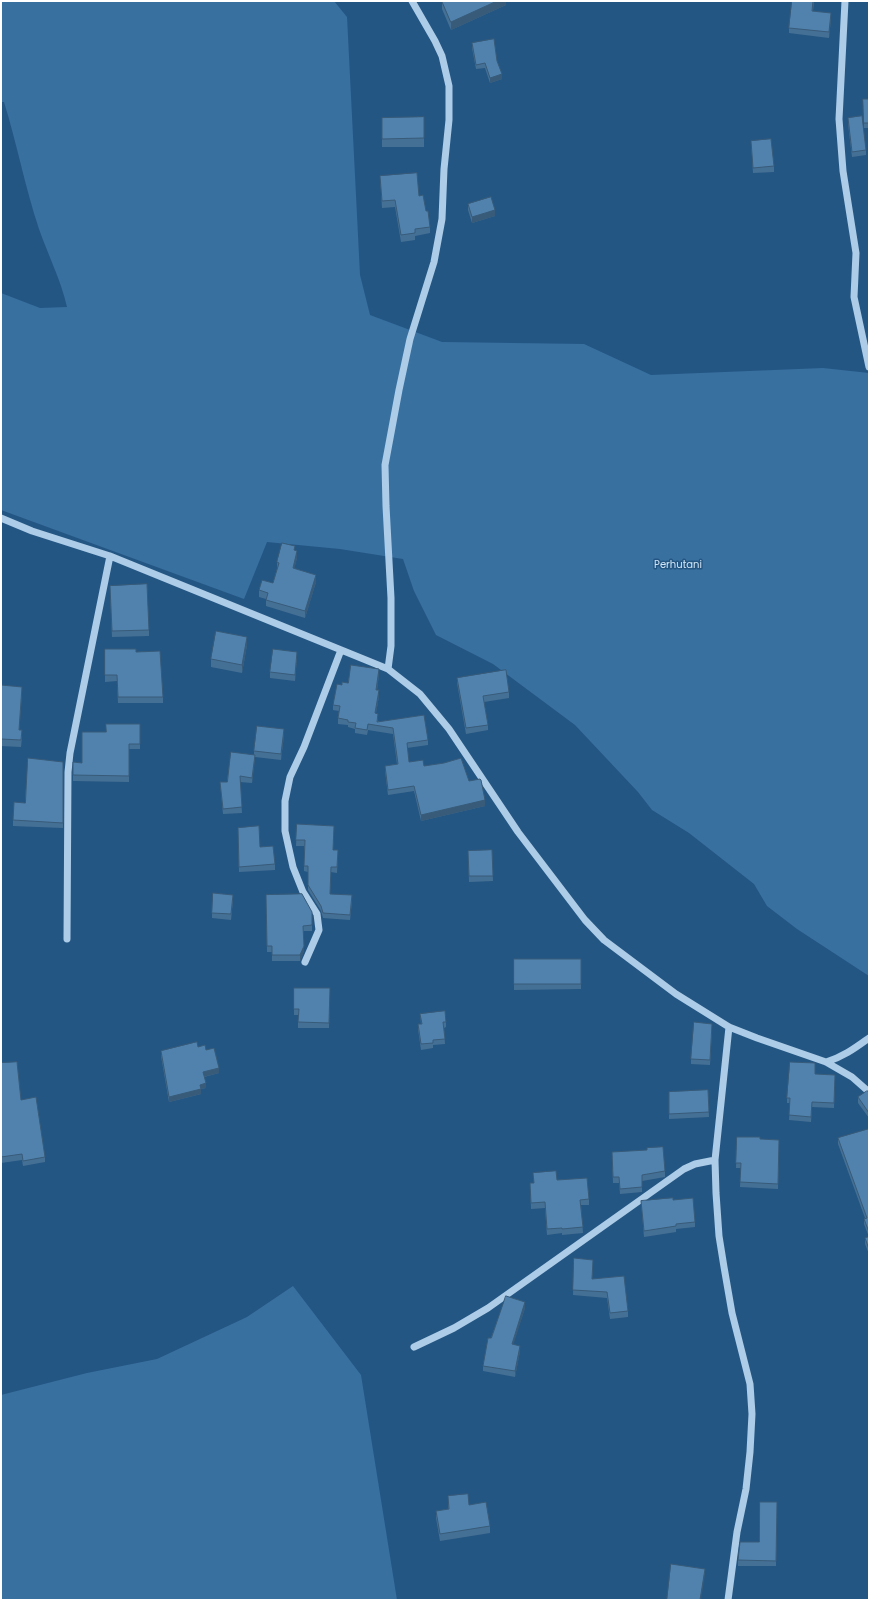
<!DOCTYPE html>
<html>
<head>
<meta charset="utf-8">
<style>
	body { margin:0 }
	#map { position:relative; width:870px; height:1601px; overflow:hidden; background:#245683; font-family:Poppins,sans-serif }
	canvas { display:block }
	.frame { position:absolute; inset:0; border:2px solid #fff; pointer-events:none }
</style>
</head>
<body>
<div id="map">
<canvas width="870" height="1601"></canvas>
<div class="frame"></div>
</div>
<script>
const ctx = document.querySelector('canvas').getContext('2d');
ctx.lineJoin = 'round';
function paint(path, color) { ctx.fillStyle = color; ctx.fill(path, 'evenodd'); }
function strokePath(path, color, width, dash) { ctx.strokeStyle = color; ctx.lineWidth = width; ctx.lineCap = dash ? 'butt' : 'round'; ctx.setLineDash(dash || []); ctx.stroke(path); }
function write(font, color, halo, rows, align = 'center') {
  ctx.font = font + ' Poppins,sans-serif'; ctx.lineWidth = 3; ctx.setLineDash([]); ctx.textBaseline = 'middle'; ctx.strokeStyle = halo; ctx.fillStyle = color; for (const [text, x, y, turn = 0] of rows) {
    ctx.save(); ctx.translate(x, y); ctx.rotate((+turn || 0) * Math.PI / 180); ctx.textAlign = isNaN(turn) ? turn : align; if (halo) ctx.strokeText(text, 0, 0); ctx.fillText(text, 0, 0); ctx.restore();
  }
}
const green = new Path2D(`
	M 1,1 L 334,1 L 347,17 L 360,275 L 370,315 L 442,342 L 584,344 L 651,375 L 823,368 L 869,373 L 869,976 L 797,929 L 767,906 L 754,884 L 689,833 L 652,810 L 638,792 L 575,725 L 493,664 L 436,635 L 414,591 L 403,559 L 340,549 L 267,542 L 244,599 L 1,510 L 1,293 L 40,308 L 67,307 C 61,280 48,255 39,229 C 25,187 17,144 4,102 L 1,102 Z
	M 293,1286 L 361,1375 L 397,1600 L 1,1600 L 1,1395 L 87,1373 L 157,1359 L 247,1317 Z`);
const minor = new Path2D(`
	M 845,1 L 839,119 L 843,171 L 856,253 L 854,297 L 869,367
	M 1,518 L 32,531 L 110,556 L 388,669 L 420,694 L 449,729 L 518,832 L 585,920 L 604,940 L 676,994 L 729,1027 L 757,1038 L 826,1062 L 852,1077 L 869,1092
	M 388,669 L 391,646 L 391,598 L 386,506 L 385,465 L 399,390 L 410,339 L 434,262 L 442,219 L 444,169 L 449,120 L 449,86 L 442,56 L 435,41 L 412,1
	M 67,939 L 68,772 L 70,753 L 110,556
	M 305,962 L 319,930 L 317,914 L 303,892 L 293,867 L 285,831 L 285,801 L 290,777 L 304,747 L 341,650
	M 826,1062 C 843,1057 855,1048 869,1038
	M 414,1347 L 454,1328 L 488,1308 L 684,1169 L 695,1164 L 715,1160
	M 728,1600 L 737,1532 L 746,1489 L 750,1452 L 752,1414 L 750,1384 L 732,1313 L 724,1267 L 719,1236 L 716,1193 L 715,1160 L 729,1027`);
const wall = new Path2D(`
	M 442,1 L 506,1 L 506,5 L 451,30 L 442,9 Z
	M 814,1 L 813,11 L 831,19 L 829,38 L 789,33 L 789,28 Z
	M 472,43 L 497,61 L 502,79 L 490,83 L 485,68 L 476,69 L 472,48 Z
	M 863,99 L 869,99 L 869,128 L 864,128 Z
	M 424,117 L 424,147 L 382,147 L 382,118 Z
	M 848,118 L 866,150 L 866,155 L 852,157 L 848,124 Z
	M 751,141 L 774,166 L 774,172 L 753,173 Z
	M 380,176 L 419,196 L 426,211 L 430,227 L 430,233 L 415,236 L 415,240 L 401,242 L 395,207 L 382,208 Z
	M 468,204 L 495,216 L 472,223 L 468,210 Z
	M 295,550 L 297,558 L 294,569 L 316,582 L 305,618 L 266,606 L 266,599 L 259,597 L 259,590 L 273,583 L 277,569 L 277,562 Z
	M 110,591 L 149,630 L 149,636 L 112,637 Z
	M 247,645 L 242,673 L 211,667 L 211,659 Z
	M 105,649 L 136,652 L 163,697 L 163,703 L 118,703 L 117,681 L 105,682 Z
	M 297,657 L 295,681 L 270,678 L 270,672 Z
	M 379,674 L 377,690 L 379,696 L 376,713 L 378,719 L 378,721 L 428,740 L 428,745 L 407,748 L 409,762 L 424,766 L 469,781 L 485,806 L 421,821 L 414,791 L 388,795 L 385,771 L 385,766 L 397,764 L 393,734 L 368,730 L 367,735 L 355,733 L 355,729 L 348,727 L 348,725 L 338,724 L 338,718 L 339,711 L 333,710 L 333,705 L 348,683 Z
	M 457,678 L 509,692 L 509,698 L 484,702 L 488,725 L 488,730 L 466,734 L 457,683 Z
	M 1,685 L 22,694 L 19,730 L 22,737 L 21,747 L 1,746 Z
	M 140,724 L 140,749 L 129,749 L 129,782 L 73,781 L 73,762 L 82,763 Z
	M 284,735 L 281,760 L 255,757 L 252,783 L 240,782 L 242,813 L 223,814 L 220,782 L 227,782 L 254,755 L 254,751 Z
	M 63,762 L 63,828 L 13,826 L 13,820 L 25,803 Z
	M 297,824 L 333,850 L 338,850 L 337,873 L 331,872 L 330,894 L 352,901 L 350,920 L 323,918 L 321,911 L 308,890 L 308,872 L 304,871 L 304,846 L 296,846 Z
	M 238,833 L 260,847 L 275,864 L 275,870 L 239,872 Z
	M 492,850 L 493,881 L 469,882 L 468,851 Z
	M 266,895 L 312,917 L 312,931 L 303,931 L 304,951 L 300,961 L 272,961 L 272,952 L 267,952 Z
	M 233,900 L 231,920 L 212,918 L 212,913 Z
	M 514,959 L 581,959 L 581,989 L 514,990 Z
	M 330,988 L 329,1028 L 298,1028 L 298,1015 L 294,1015 L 294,1009 Z
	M 420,1014 L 446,1022 L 446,1027 L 444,1028 L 445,1044 L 433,1045 L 433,1048 L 421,1050 L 418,1029 L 418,1024 L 421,1024 Z
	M 712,1029 L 710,1065 L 691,1064 L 691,1059 Z
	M 206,1050 L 219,1073 L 204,1077 L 206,1088 L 201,1089 L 201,1094 L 169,1102 L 161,1056 L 161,1051 Z
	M 1,1063 L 21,1100 L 45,1157 L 45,1162 L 23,1166 L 22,1160 L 1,1163 Z
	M 815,1074 L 835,1075 L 834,1108 L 812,1107 L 811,1122 L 789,1120 L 790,1103 L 787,1103 L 787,1098 Z
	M 708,1090 L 709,1117 L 669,1119 L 669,1092 Z
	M 869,1091 L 869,1118 L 858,1103 L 858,1097 Z
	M 869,1129 L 869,1254 L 865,1244 L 865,1238 L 869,1237 L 864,1224 L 864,1219 L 865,1218 L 838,1144 L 838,1138 Z
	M 737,1137 L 760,1139 L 779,1140 L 778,1189 L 740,1187 L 741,1168 L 736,1168 Z
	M 612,1158 L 665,1171 L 665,1177 L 642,1181 L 642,1192 L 620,1194 L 619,1183 L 613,1183 Z
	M 533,1173 L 557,1180 L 589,1199 L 589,1205 L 581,1205 L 583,1233 L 562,1235 L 562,1233 L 547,1235 L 545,1208 L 531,1209 L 530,1183 L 534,1183 Z
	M 673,1200 L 695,1222 L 695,1227 L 676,1229 L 676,1232 L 644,1237 L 641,1201 Z
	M 574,1258 L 593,1265 L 592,1279 L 628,1311 L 628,1317 L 610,1319 L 607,1298 L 573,1295 Z
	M 525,1308 L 513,1344 L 520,1351 L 515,1377 L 483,1371 L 483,1366 L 491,1338 Z
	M 448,1496 L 469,1505 L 490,1526 L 490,1533 L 440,1541 L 436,1518 L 436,1511 L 448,1509 Z
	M 777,1502 L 776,1566 L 738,1566 L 738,1560 L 759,1542 Z`);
const shadedWall = new Path2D(`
	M 497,1 L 506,1 L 506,5 L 451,30 L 451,22 Z
	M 831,13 L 831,19 L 829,38 L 829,32 Z
	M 502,74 L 502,79 L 490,83 L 490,78 Z
	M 495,210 L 495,216 L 472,223 L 472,217 Z
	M 297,551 L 297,558 L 293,575 L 293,568 Z
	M 316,575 L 316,582 L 305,618 L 305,611 Z
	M 247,637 L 247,645 L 242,673 L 242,665 Z
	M 297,652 L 297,657 L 295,681 L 295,675 Z
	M 379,669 L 379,674 L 376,695 L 376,690 Z
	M 22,687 L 22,694 L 19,737 L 19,730 Z
	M 379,690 L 379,696 L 375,718 L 375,713 Z
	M 284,729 L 284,735 L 281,760 L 281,754 Z
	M 255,755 L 255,760 L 252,783 L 252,778 Z
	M 485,800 L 485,806 L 421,821 L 421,815 Z
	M 304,946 L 304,951 L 300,961 L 300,955 Z
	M 219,1068 L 219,1073 L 203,1077 L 203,1072 Z
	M 206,1083 L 206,1088 L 201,1089 L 201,1094 L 169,1102 L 169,1097 L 200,1085 Z
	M 525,1302 L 525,1308 L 512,1349 L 512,1344 Z
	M 520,1346 L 520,1351 L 515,1377 L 515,1371 Z
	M 705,1569 L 705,1574 L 701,1600 L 700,1600 Z`);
const building = new Path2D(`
	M 442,1 L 497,1 L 451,22 Z
	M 792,1 L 813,1 L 812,11 L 831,13 L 829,32 L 789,28 Z
	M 494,39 L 497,61 L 502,74 L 490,78 L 485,63 L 476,65 L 472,43 Z
	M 863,99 L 869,99 L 869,123 L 864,123 Z
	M 862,116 L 866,150 L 852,152 L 848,118 Z
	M 424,117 L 424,138 L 382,139 L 382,118 Z
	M 771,139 L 774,166 L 753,168 L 751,141 Z
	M 417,173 L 419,196 L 423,195 L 426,211 L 428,211 L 430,227 L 415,229 L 415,233 L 401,235 L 395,200 L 382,201 L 380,176 Z
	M 491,197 L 495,210 L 472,217 L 468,204 Z
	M 282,543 L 295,546 L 294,550 L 297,551 L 293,568 L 316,575 L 305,611 L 266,600 L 268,593 L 259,590 L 262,580 L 273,583 L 279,563 L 277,562 Z
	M 147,584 L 149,630 L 112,631 L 110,586 Z
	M 216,631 L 247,637 L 242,665 L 211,659 Z
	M 105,649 L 136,649 L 136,652 L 160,651 L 163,697 L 118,697 L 117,675 L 105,675 Z
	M 273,649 L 297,652 L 295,675 L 270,672 Z
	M 351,665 L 379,669 L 376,690 L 379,690 L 375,713 L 378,714 L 377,722 L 424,715 L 428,740 L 407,743 L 409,762 L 423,760 L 424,766 L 444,763 L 461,758 L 469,781 L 480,779 L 481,780 L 485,800 L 421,815 L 414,786 L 388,790 L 385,766 L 398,764 L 393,728 L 368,724 L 367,730 L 355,728 L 356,723 L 348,722 L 348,720 L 338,718 L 340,706 L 333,705 L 337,684 L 342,685 L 342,682 L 348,683 Z
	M 506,670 L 509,692 L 483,696 L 488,725 L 466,728 L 457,678 Z
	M 1,685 L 22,687 L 19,730 L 22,730 L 21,740 L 1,739 Z
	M 106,724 L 140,724 L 140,744 L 129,744 L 129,776 L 73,775 L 73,762 L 82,763 L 82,732 L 106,732 Z
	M 257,726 L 284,729 L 281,754 L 254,751 Z
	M 231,752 L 255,755 L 252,778 L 240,776 L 242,807 L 223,809 L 220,782 L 227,782 Z
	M 28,758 L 63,762 L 63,823 L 13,820 L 14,802 L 25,803 Z
	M 297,824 L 334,826 L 333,850 L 338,850 L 337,867 L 331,867 L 330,894 L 352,895 L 350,915 L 323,913 L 321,906 L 308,885 L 308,866 L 304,866 L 305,840 L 296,840 Z
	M 259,826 L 260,847 L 273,846 L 275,864 L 239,867 L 238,828 Z
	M 492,850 L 493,876 L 469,876 L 468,851 Z
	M 213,893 L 233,895 L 231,914 L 212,913 Z
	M 302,894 L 312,912 L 312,925 L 303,926 L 304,946 L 300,955 L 272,955 L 272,946 L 267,946 L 266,895 Z
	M 514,959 L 581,959 L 581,984 L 514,984 Z
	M 294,988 L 330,988 L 329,1023 L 298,1022 L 299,1009 L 294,1009 Z
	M 445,1011 L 446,1022 L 443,1022 L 445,1039 L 433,1040 L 433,1043 L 421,1044 L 418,1024 L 422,1024 L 420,1014 Z
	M 694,1022 L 712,1024 L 710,1060 L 691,1059 Z
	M 197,1042 L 198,1047 L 205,1045 L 206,1050 L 214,1048 L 219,1068 L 203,1072 L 206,1083 L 200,1085 L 201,1089 L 169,1097 L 161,1051 Z
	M 17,1062 L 21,1100 L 36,1097 L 45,1157 L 23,1161 L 22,1154 L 1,1157 L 1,1063 Z
	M 790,1062 L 815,1063 L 815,1074 L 835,1075 L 834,1103 L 812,1102 L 811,1117 L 789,1115 L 790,1098 L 787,1098 Z
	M 708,1090 L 709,1112 L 669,1114 L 669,1092 Z
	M 867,1091 L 869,1091 L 869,1113 L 858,1097 Z
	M 869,1129 L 869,1232 L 864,1219 L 867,1218 L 838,1138 Z
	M 737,1137 L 760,1137 L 760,1139 L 779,1140 L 778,1184 L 740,1182 L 741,1163 L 736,1163 Z
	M 663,1147 L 665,1171 L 642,1175 L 642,1187 L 620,1189 L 619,1177 L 613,1177 L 612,1152 L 647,1150 L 647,1148 Z
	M 556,1171 L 557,1180 L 587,1178 L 589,1199 L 580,1200 L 583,1227 L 562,1229 L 562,1228 L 547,1229 L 545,1202 L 531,1203 L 530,1183 L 534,1183 L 533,1173 Z
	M 673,1198 L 673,1200 L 693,1198 L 695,1222 L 676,1224 L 676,1226 L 644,1231 L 641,1201 Z
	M 869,1237 L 869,1249 L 865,1238 Z
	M 574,1258 L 593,1260 L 592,1279 L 624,1276 L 628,1311 L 610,1313 L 607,1292 L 573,1290 Z
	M 506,1296 L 525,1302 L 512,1344 L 520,1346 L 515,1371 L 483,1366 L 488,1338 L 491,1338 Z
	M 468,1494 L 469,1505 L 486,1502 L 490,1526 L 440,1534 L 436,1511 L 449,1509 L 448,1496 Z
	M 760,1502 L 777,1502 L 776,1561 L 738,1560 L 740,1542 L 759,1542 Z
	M 671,1564 L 705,1569 L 700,1600 L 667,1600 Z`);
const parkNames = [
	["Perhutani",678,565]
];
paint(green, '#3870a0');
strokePath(minor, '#accce8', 7);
paint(wall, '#457095');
paint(shadedWall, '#385b79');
paint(building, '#5082ad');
strokePath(building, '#385b79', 1);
write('10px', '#d0e5f6', '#245683', parkNames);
</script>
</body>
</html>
